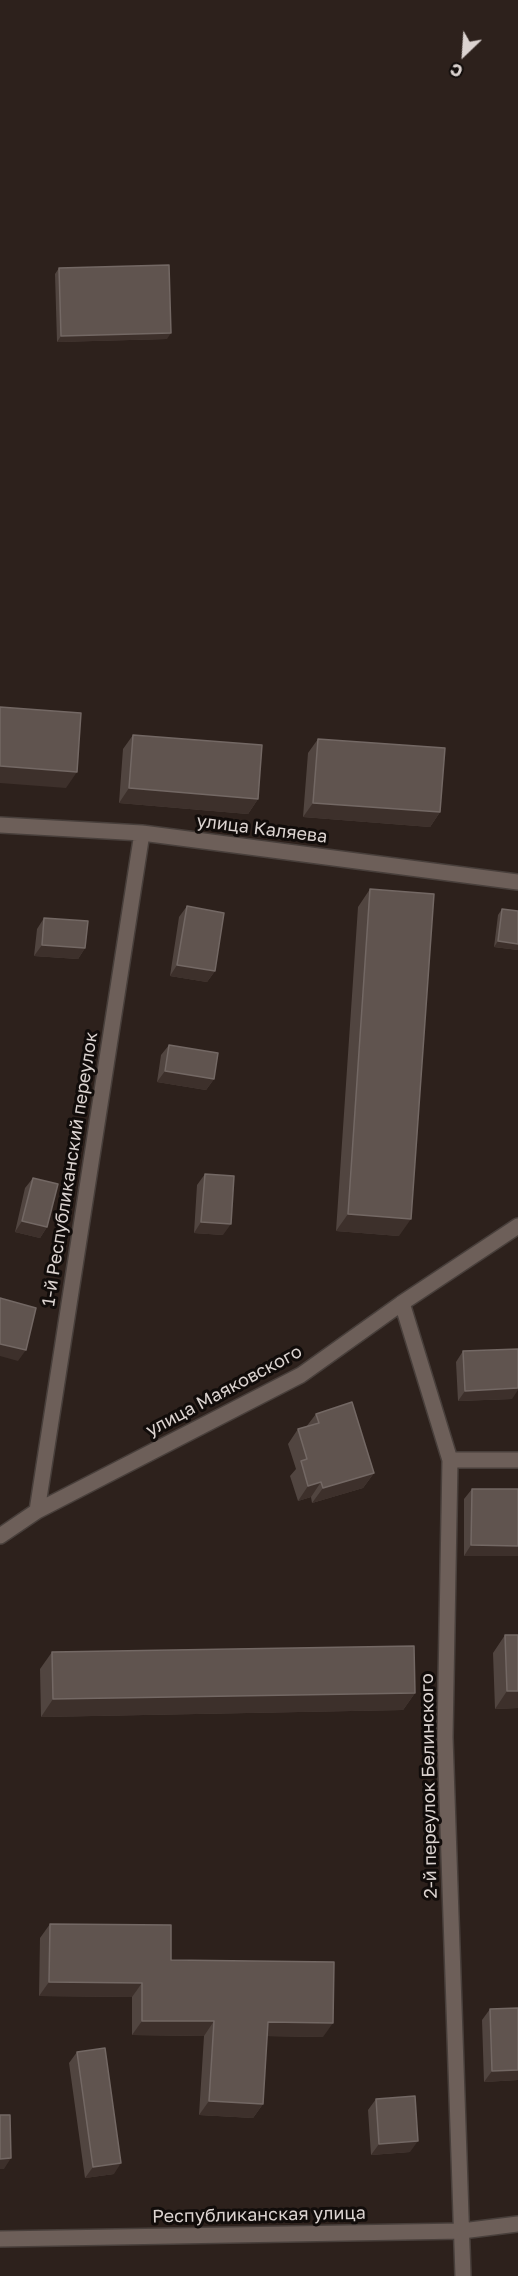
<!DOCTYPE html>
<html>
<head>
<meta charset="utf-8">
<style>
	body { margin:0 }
	#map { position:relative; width:518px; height:2276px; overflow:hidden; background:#2d211c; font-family:"Golos Text",sans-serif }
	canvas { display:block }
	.north { position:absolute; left:434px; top:24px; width:60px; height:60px; -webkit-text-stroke:4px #110c0a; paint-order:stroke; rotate:205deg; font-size:16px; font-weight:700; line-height:24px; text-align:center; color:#dbd3d0 }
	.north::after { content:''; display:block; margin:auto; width:21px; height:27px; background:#dbd3d0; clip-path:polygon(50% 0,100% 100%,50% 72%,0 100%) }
</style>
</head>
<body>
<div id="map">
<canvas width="518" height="2276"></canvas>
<div class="north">С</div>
</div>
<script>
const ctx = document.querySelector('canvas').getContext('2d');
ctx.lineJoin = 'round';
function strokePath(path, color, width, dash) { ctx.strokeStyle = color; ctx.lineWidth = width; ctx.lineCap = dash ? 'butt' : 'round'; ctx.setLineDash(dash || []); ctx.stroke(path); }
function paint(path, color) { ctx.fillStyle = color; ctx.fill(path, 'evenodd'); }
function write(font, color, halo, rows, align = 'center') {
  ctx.font = font + ' "Golos Text",sans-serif'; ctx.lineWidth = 6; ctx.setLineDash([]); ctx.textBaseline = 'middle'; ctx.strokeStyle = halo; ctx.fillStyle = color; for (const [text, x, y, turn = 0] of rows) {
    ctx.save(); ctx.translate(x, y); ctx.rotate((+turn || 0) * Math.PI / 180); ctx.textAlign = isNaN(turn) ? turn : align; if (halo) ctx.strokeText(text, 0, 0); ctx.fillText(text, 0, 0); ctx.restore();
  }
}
const minor = new Path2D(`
	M 0,825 L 142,833 L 518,882
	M 402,1303 L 450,1460 L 445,1737 L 463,2276
	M 450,1460 L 518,1460
	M 37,1511 L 142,833
	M 0,1536 L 37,1511 L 301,1375 L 402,1303 L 518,1226
	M 0,2239 L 462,2231 L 518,2224`);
const wall = new Path2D(`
	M 59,268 L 167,339 L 57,342 L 55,274 Z
	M 133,735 L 258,799 L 248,814 L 119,803 L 123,749 Z
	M 318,739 L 440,812 L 430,827 L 303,817 L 308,753 Z
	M 370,889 L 399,1236 L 336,1231 L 358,907 Z
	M 187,906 L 215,971 L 207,982 L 170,976 L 179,917 Z
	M 502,909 L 518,950 L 494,947 L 498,915 Z
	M 44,918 L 85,948 L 78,959 L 34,956 L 37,929 Z
	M 169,1045 L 214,1079 L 206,1090 L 157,1082 L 161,1055 Z
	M 205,1174 L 223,1235 L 194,1233 L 197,1185 Z
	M 33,1178 L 47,1227 L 40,1238 L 15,1232 L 25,1188 Z
	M 463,1351 L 512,1399 L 458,1401 L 456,1362 Z
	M 316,1414 L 374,1473 L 363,1488 L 312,1503 L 311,1497 L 298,1501 L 290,1476 L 296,1469 L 288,1444 L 298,1429 L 306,1427 Z
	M 472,1489 L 518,1489 L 518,1556 L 464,1556 L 464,1499 Z
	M 505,1635 L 518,1635 L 518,1708 L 495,1709 L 493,1653 Z
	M 52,1652 L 415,1693 L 403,1710 L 41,1717 L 40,1669 Z
	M 50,1924 L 171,1960 L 323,2037 L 267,2036 L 263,2104 L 253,2118 L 199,2115 L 204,2036 L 132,2035 L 132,1997 L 39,1996 L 40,1938 Z
	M 518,2008 L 518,2080 L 484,2082 L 482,2020 L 490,2009 Z
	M 77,2052 L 114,2174 L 85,2178 L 69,2063 Z
	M 376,2099 L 410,2152 L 371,2155 L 368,2110 Z`);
const shadedWall = new Path2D(`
	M 171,333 L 167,339 L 57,342 L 61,336 Z
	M 0,766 L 77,772 L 66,788 L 0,783 Z
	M 129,788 L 258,799 L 248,814 L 119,803 Z
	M 313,803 L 440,812 L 430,827 L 303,817 Z
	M 498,941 L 518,944 L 518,950 L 494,947 Z
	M 42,945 L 85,948 L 78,959 L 34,956 Z
	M 177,965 L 215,971 L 207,982 L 170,976 Z
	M 165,1071 L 214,1079 L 206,1090 L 157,1082 Z
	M 348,1214 L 411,1219 L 399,1236 L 336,1231 Z
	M 22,1221 L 47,1227 L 40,1238 L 15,1232 Z
	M 201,1222 L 231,1224 L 223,1235 L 194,1233 Z
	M 0,1344 L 26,1350 L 18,1361 L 0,1356 Z
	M 518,1388 L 518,1390 L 512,1399 L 458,1401 L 465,1391 Z
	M 374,1473 L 363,1488 L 312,1503 L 323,1488 Z
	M 321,1482 L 311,1497 L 298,1501 L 308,1486 Z
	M 471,1545 L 518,1546 L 518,1556 L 464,1556 Z
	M 507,1691 L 518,1691 L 518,1708 L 495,1709 Z
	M 415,1693 L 403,1710 L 41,1717 L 53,1699 Z
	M 49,1982 L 142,1983 L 132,1997 L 39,1996 Z
	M 142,2021 L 214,2021 L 204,2036 L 132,2035 Z
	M 268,2022 L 333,2023 L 323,2037 L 258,2036 Z
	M 518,2070 L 518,2080 L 484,2082 L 492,2071 Z
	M 209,2101 L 263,2104 L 253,2118 L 199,2115 Z
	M 418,2141 L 410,2152 L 371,2155 L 379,2144 Z
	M 11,2158 L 4,2169 L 0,2169 L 0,2159 Z
	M 121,2163 L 114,2174 L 85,2178 L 93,2167 Z`);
const building = new Path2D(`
	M 169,265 L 171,333 L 61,336 L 59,268 Z
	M 0,707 L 81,713 L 77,772 L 0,766 Z
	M 133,735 L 262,745 L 258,799 L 129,788 Z
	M 318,739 L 445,748 L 440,812 L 313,803 Z
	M 370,889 L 434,894 L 411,1219 L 348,1214 Z
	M 187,906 L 224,913 L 215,971 L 177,965 Z
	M 502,909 L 518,911 L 518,944 L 498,941 Z
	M 44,918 L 88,921 L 85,948 L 42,945 Z
	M 169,1045 L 218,1053 L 214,1079 L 165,1071 Z
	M 205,1174 L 234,1176 L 231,1224 L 201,1222 Z
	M 33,1178 L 58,1184 L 47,1227 L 22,1221 Z
	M 0,1298 L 36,1308 L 26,1350 L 0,1344 Z
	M 518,1349 L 518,1388 L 465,1391 L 463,1351 Z
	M 352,1402 L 374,1473 L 323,1488 L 321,1482 L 308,1486 L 301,1461 L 307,1459 L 298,1429 L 319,1423 L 316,1414 Z
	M 472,1489 L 518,1489 L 518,1546 L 471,1545 Z
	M 505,1635 L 518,1635 L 518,1691 L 507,1691 Z
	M 414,1646 L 415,1693 L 53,1699 L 52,1652 Z
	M 50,1924 L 171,1925 L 171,1960 L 334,1962 L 333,2023 L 268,2022 L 263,2104 L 209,2101 L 214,2021 L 142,2021 L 142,1983 L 49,1982 Z
	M 518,2008 L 518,2070 L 492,2071 L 490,2009 Z
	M 105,2048 L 121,2163 L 93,2167 L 77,2052 Z
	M 415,2096 L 418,2141 L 379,2144 L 376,2099 Z
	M 0,2115 L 10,2115 L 11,2158 L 0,2159 Z`);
const streetNames = [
	["улица Каляева",262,829,7],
	["1-й Республиканский переулок",70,1169,-81],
	["улица Маяковского",224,1391,-28],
	["2-й переулок Белинского",429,1786,-91],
	["Республиканская улица",259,2215,-1]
];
strokePath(minor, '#483f3b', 18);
strokePath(minor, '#6d5f59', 15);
paint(wall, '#514540');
paint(shadedWall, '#3d302b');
paint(building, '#60544f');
strokePath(building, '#736864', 1.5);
write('18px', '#dbd3d0', '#110c0a', streetNames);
</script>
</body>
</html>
